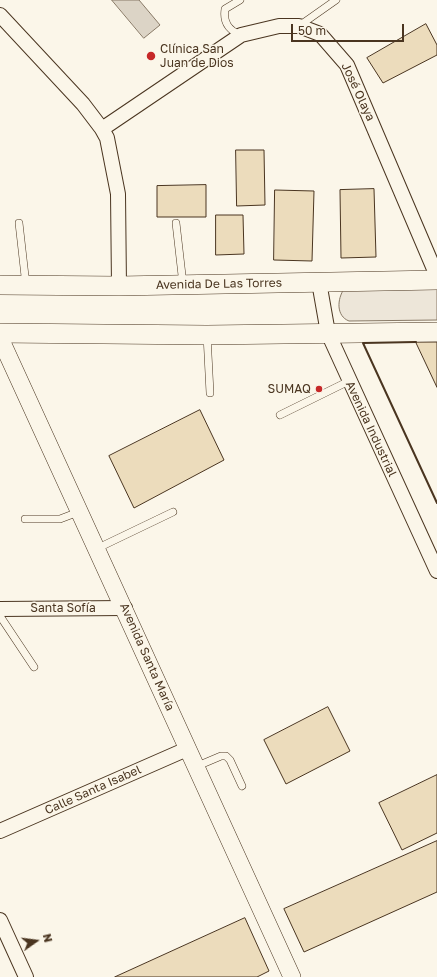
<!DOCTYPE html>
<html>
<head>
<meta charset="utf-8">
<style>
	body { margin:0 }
	#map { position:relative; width:437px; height:977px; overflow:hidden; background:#fbf6e9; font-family:"Golos Text",sans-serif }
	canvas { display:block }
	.north { position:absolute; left:16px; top:921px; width:40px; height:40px; -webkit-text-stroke:3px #fbf6e9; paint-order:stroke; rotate:76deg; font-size:11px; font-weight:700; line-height:16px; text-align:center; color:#4a3520 }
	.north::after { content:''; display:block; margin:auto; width:14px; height:18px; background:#4a3520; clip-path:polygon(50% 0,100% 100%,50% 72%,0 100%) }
	.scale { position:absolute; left:291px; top:24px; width:113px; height:18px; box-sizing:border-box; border:2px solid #4a3520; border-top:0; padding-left:5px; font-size:12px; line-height:14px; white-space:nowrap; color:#4a3520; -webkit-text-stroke:3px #fbf6e9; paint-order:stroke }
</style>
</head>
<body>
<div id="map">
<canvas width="437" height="977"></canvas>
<div class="north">N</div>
<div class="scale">50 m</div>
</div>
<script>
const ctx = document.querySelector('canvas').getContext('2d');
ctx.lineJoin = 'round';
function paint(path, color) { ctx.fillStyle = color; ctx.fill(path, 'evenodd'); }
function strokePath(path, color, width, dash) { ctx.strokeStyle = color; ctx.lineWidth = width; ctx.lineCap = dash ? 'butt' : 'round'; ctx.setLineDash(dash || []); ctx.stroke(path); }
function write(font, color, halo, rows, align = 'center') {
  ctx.font = font + ' "Golos Text",sans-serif'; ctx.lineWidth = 3; ctx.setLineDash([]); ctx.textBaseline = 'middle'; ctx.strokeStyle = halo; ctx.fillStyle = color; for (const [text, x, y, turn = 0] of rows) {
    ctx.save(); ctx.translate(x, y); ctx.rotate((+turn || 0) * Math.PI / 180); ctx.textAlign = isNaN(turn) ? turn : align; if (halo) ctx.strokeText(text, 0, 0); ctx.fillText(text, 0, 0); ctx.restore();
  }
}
const green = new Path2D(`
	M 437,286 L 437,320 L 349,321 C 336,316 337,299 344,289 Z`);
const water = new Path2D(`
	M 112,0 L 139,0 L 160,25 L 144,38 Z`);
const building = new Path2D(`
	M 426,24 L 437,45 L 437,55 L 383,83 L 367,58 Z
	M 236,150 L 264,150 L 265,205 L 237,206 Z
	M 206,185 L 206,217 L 157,217 L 157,186 Z
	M 374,189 L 376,257 L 341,258 L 340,190 Z
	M 275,190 L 314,191 L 312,261 L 274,260 Z
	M 216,215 L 243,215 L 244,254 L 216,255 Z
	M 416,342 L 437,342 L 437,387 Z
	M 200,410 L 224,460 L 134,508 L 109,456 Z
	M 328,707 L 350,751 L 286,784 L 264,740 Z
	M 437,775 L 437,833 L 402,850 L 379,803 Z
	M 437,841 L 437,892 L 304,952 L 284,909 Z
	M 245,918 L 269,971 L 257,977 L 115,977 Z`);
const service = new Path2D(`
	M 240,0 L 225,9 C 223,22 228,30 241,35
	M 299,26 L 336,0
	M 19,223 L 26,285
	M 176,223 L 183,284
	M 207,335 L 210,393
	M 280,415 L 349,381
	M 25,519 L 60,519 L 81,511
	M 98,548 L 173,512
	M 0,616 L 34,667
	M 195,767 L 221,756 L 226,756 L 230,760 L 242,786`);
const minor = new Path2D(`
	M 0,15 L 83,104 L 102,129 L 107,138 L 118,194 L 119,286
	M 102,129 L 241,35 L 279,26 L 299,26 L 320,34 L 347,65 L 437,276
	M 319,282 L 328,333 L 437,571
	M 0,609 L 125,608
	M 0,831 L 187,749
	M 0,920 L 26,977`);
const tertiary = new Path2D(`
	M 0,338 C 99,550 194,764 292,977`);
const secondary = new Path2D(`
	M 0,285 L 119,286 L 437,280
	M 0,333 L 207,335 L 437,332`);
const wall = new Path2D(`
	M 416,342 L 363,343 L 437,503`);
const markers = [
	[151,56,5,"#c62828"],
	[319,389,4,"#c62828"]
];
const poiNames = [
	["Clínica San",160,49],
	["Juan de Dios",160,63],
	["SUMAQ",311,389,"right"]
];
const streetNames = [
	["José Olaya",358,92,65],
	["Avenida De Las Torres",219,284,-1],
	["Avenida Industrial",371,429,65],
	["Santa Sofía",63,608],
	["Avenida Santa María",147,657,66],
	["Calle Santa Isabel",93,790,-24]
];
paint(green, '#ede6d9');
strokePath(green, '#887966', 1);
paint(water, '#dcd4c6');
strokePath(water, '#887966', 1);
paint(building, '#ecdcbc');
strokePath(building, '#4a3520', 1);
strokePath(service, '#4a3520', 8);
strokePath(minor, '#4a3520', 16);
strokePath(tertiary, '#4a3520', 18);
strokePath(secondary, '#4a3520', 20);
strokePath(service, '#fbf6e9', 7);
strokePath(minor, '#fbf6e9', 14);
strokePath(tertiary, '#fbf6e9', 17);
strokePath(secondary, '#fbf6e9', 19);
strokePath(wall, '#4a3520', 2);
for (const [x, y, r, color] of markers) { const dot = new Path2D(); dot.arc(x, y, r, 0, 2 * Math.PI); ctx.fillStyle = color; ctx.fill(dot); strokePath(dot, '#fbf6e9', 1.5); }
write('12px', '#4a3520', '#fbf6e9', poiNames, 'left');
write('12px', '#4a3520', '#fbf6e9', streetNames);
</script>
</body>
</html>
